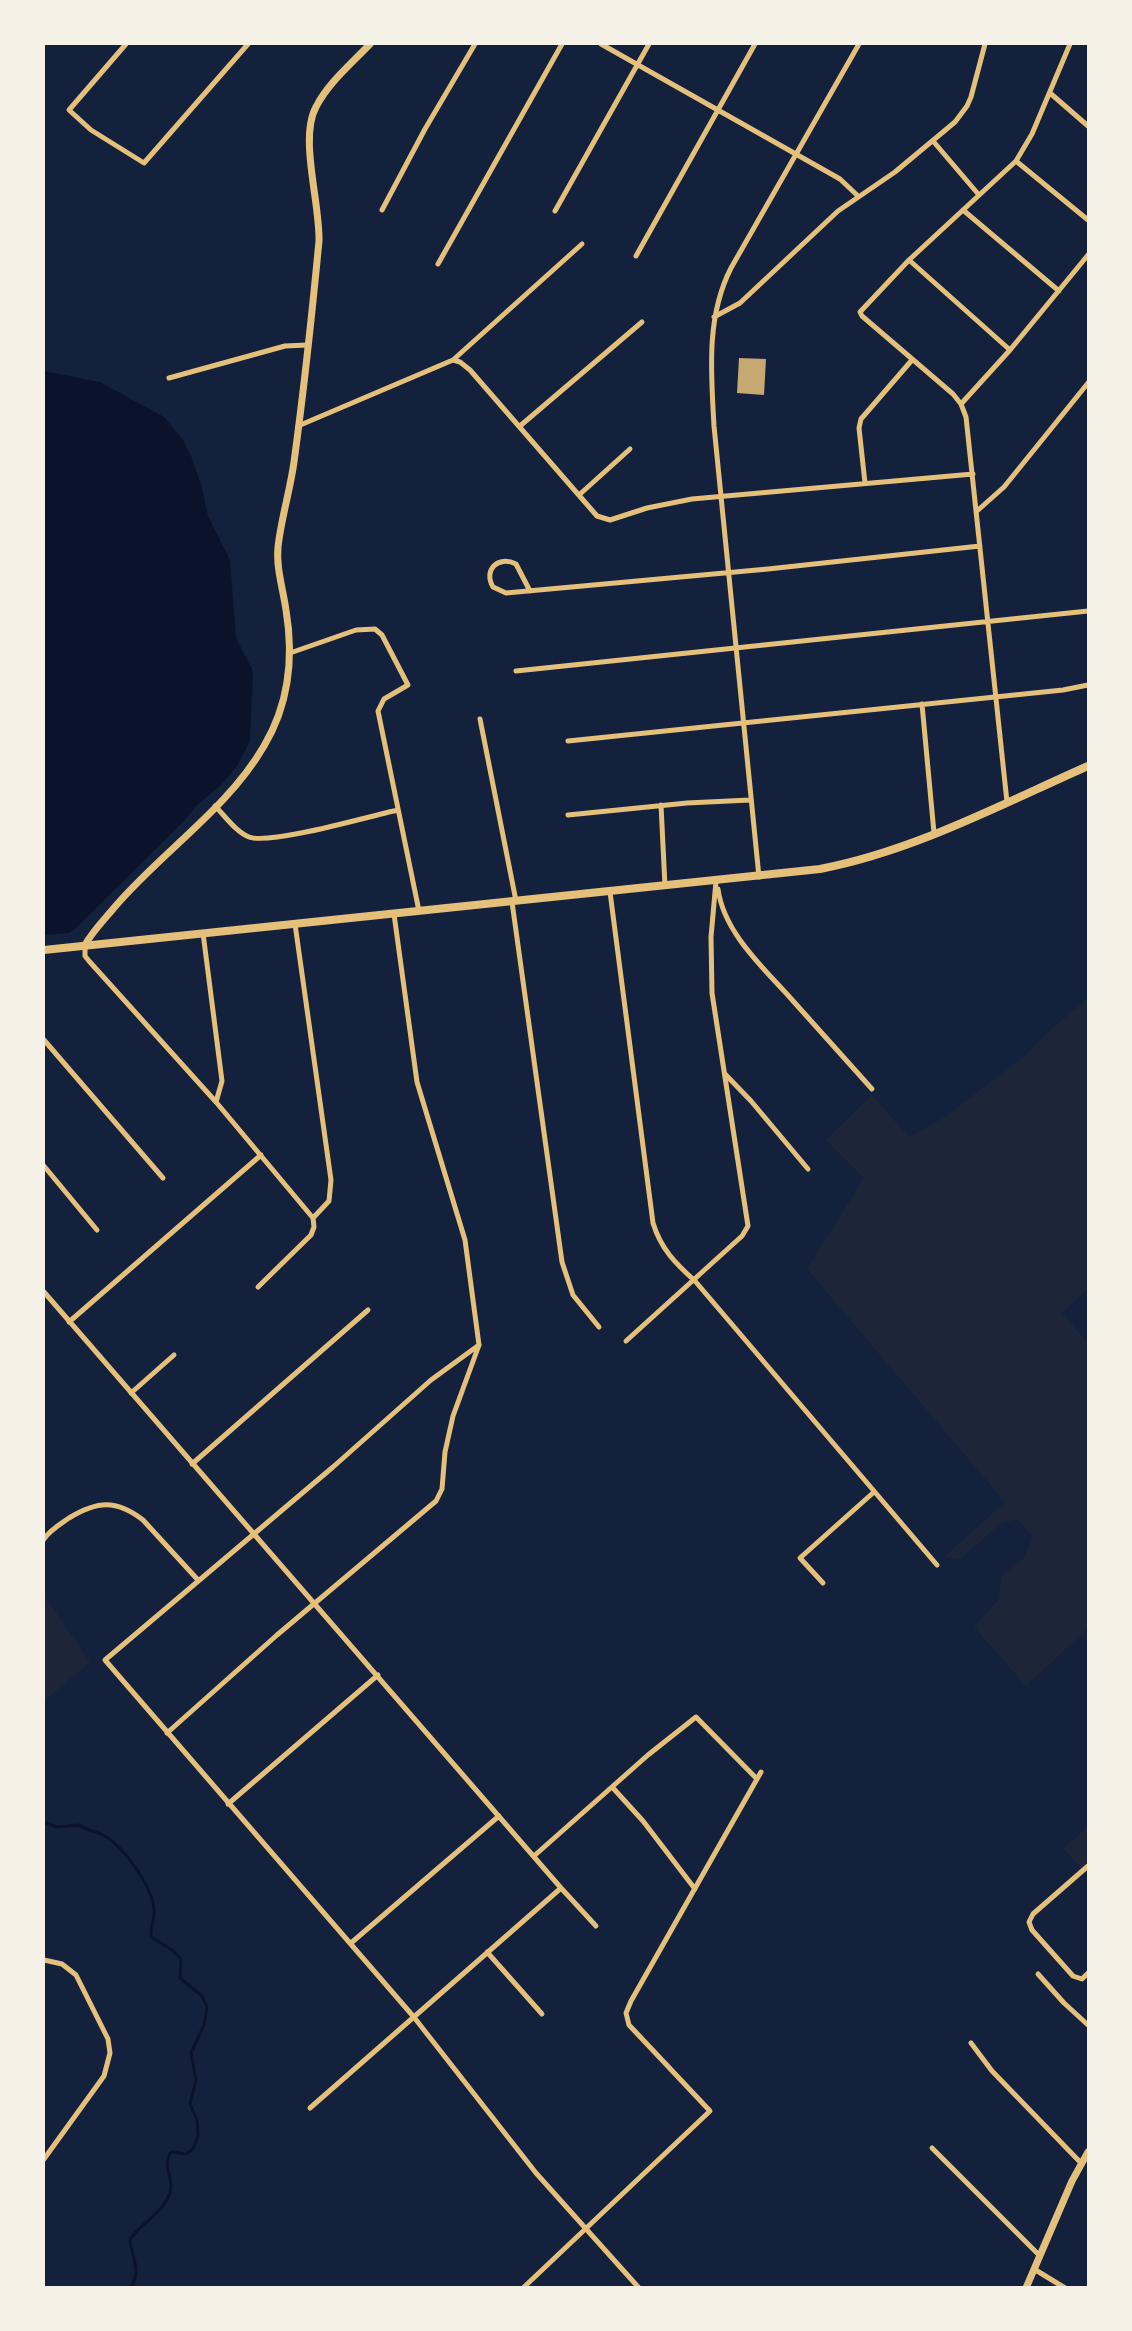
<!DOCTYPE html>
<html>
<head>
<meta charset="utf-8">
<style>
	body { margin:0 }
	#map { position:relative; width:1132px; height:2331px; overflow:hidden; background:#14213d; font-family:"DejaVu Sans",sans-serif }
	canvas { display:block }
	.frame { position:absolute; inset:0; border:45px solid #f6f1e7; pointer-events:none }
</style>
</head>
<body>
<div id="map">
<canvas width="1132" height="2331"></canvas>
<div class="frame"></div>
</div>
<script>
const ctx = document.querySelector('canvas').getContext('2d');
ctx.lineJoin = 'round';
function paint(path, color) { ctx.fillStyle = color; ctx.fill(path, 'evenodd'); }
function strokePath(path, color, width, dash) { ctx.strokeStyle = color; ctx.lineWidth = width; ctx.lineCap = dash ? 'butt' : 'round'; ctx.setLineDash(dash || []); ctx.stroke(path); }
const green = new Path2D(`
	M 1088,998 L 1088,1289 L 1062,1313 L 1088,1343 L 1088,1628 L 1026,1686 L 974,1627 L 999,1599 L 1001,1577 L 1023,1559 L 1033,1537 L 1017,1519 L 1000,1524 L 959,1560 L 944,1557 L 1005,1502 L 807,1269 L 864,1178 L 826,1140 L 872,1095 L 909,1137 L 945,1117 L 1026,1055 C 1043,1034 1068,1016 1088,998 Z
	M 44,1595 L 90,1662 L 44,1701 Z
	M 1088,1827 L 1088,1861 L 1081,1868 L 1063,1848 Z`);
const water = new Path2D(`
	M 44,371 L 100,382 L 164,417 L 183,440 L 191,456 L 201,484 L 208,516 L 230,560 L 236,638 L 253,671 L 250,741 L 237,766 L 221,785 L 196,806 L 186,819 L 75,929 L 69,933 L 44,935 Z`);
const stream = new Path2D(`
	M 44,1822 L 57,1827 L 79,1825 C 87,1831 97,1831 105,1836 C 125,1848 152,1887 154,1909 C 155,1919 150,1927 151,1937 L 172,1950 L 181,1959 L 180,1978 L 202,1996 L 207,2007 L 204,2025 L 191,2053 L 196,2080 L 190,2104 L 197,2120 L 198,2135 L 193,2149 L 186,2154 L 171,2152 C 161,2166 175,2179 170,2193 C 162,2214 142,2222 130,2239 C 130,2251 139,2266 135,2278 C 134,2282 132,2284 131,2288`);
const building = new Path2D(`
	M 739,358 L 766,359 L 764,395 L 737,393 Z`);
const minor = new Path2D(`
	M 126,44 L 69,110 L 91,130 L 144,163 L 248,44
	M 601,44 L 840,179 L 858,196
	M 1050,93 L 1088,126
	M 933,141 L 979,195
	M 1016,161 L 1088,220
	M 382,210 L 425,129 L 475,44
	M 963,210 L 1059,291
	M 555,211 L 649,44
	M 636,256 L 755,44
	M 909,260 L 1010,350
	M 438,264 L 562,44
	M 714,317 L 740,303 L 838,211 L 895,172 L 955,122 L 967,106 L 971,97 L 985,44
	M 453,360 L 460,362 L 470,370 L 597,516 L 610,520 L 647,508 L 692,499 L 973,474
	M 169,378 L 285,346 L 307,345
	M 961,404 L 1010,350 L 1088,255
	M 298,426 L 453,360 L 582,244
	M 520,426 L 642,322
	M 865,483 L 859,428 L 861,419 L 912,360
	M 579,495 L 630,449
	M 977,511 L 1004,487 L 1088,383
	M 530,591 L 516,564 C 498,555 483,570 493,587 L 506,593 L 768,569 L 980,546
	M 290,653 L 356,630 L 375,629 L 382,635 L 408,685 L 384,699 L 378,711 L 419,911
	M 516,671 L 1088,611
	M 922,704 L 934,833
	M 480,719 L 516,901
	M 568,741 L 1063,690 L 1088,685
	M 1007,802 L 966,417 L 961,404 L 953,394 L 862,316 L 860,312 L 909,260 L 1016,161 L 1032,134 L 1070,44
	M 661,805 L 665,886
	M 215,806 C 225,816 236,832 249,837 C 271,845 370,816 398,810
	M 568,815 L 687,803 L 750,800
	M 759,877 L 714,426 C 711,372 706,317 731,268 L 859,44
	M 718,889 C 724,934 766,970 794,1002 C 820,1031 846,1060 872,1089
	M 610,892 L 653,1223 C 661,1249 675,1263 695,1281 L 937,1565
	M 512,902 L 562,1262 L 573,1295 L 599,1327
	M 295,924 L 331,1180 L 329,1201 L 313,1218
	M 203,933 L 222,1081 L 216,1102
	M 85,945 L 85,956 L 89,961 L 216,1102 L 313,1218 L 314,1227 L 311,1235 L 258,1287
	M 44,1040 L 163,1178
	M 725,1074 L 751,1101 L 808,1169
	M 44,1166 L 97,1230
	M 44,1292 L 561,1888 L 596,1926
	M 69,1322 L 261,1155
	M 626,1341 L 742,1236 L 748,1226 L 712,993 L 711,937 L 716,881
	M 479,1345 L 431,1380 L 333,1467 L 105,1660 L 413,2016 L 536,2173 L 639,2288
	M 131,1393 L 174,1355
	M 192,1464 L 368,1310
	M 44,1539 C 50,1530 59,1525 69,1518 C 97,1501 116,1499 143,1520 L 198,1580
	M 823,1583 L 800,1558 L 874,1492
	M 167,1733 L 277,1635 L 436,1501 L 442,1489 L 445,1452 L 453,1416 L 479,1345 L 465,1240 L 417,1082 L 394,914
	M 613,1788 L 643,1821 L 695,1889
	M 228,1804 L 378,1675
	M 534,1856 L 648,1755 L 696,1717 L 757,1779
	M 1088,1866 L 1033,1914 L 1029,1922 L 1032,1930 L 1073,1976 L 1082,1979 L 1088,1973
	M 351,1943 L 499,1816
	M 487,1952 L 542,2014
	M 44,1960 L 62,1964 L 76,1975 L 108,2039 L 110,2053 L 104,2076 L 44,2159
	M 1038,1974 L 1064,2003 L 1088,2025
	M 971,2043 L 992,2071 L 1081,2163
	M 310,2108 L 561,1888
	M 932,2148 L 1040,2256
	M 1034,2269 L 1065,2288
	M 523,2288 L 710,2111 L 629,2025 L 626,2013 L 631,2001 L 761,1772`);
const tertiary = new Path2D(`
	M 85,945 C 92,932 103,921 113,909 C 160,853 227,810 264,746 C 289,704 294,658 286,610 C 283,589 276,568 278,547 C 281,519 290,491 294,462 C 304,389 312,314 319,241 C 320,202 299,138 316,107 C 328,83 352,63 370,44
	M 1026,2288 L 1072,2181 L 1088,2152`);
const secondary = new Path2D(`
	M 44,950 L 820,869 C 914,851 1002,804 1088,766`);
paint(green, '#1d2539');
paint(water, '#0b132b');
strokePath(stream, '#0b132b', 3);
paint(building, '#c6a872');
strokePath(minor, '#e5c07b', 5);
strokePath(tertiary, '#e5c07b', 7);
strokePath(secondary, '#e5c07b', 8);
</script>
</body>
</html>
